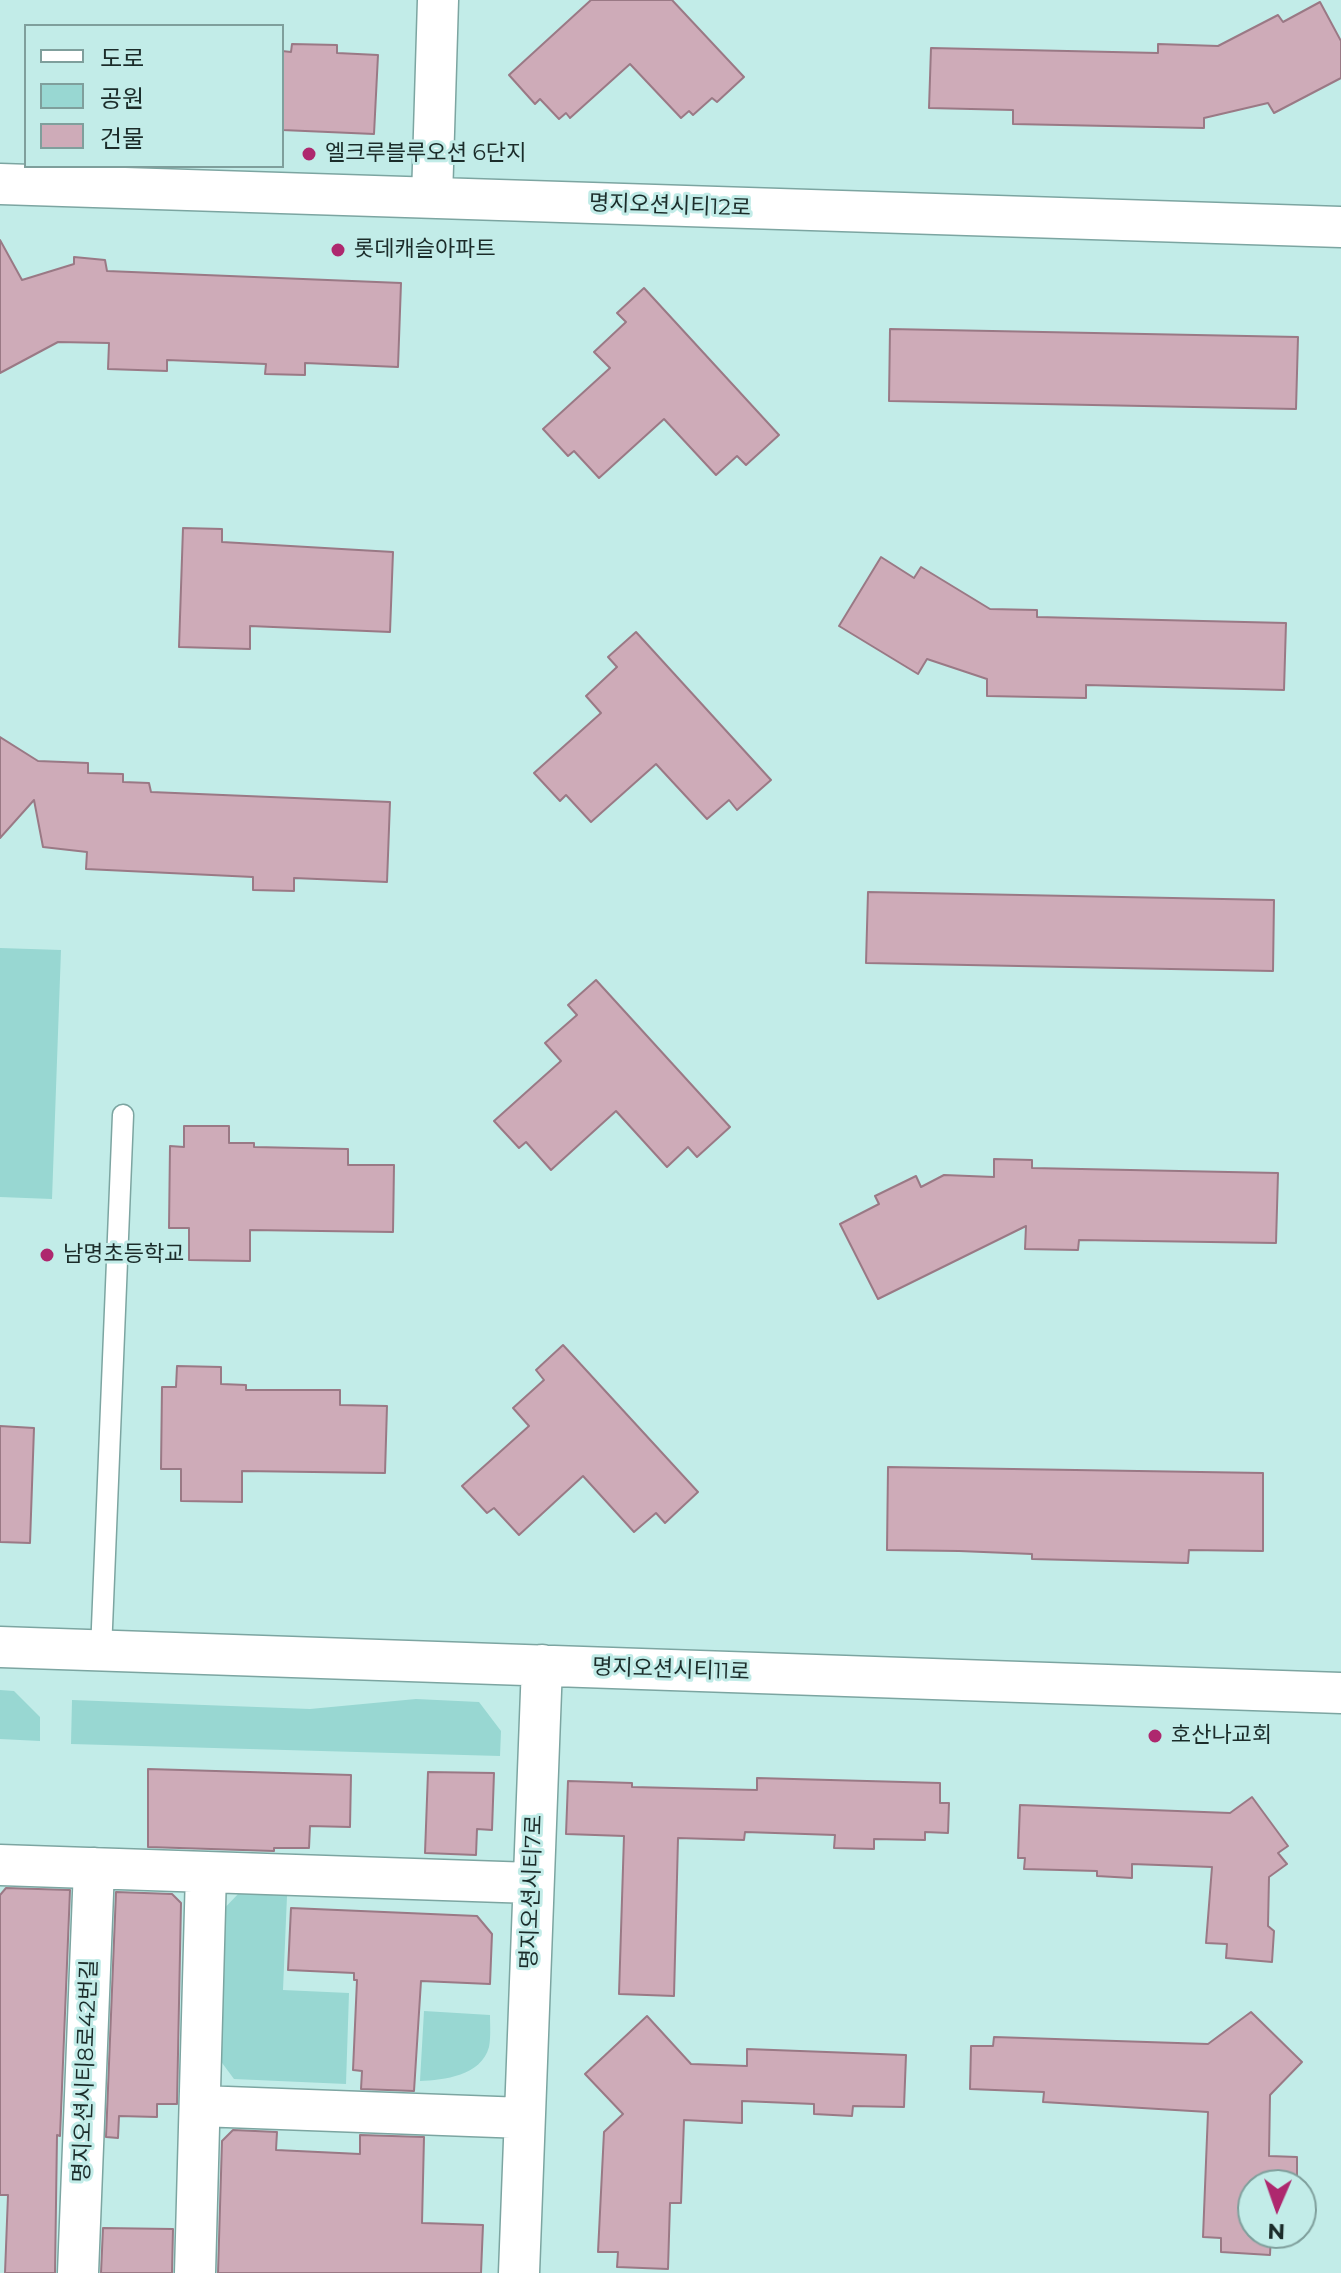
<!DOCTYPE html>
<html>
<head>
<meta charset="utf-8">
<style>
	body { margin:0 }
	#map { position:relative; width:1341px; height:2273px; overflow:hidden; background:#c2ece8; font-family:Montserrat,"Noto Sans KR",sans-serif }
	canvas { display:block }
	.legend { position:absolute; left:24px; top:24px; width:260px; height:144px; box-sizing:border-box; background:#c2ece8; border:2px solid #7f9f9c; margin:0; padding:10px 14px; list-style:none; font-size:24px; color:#1b2c2a }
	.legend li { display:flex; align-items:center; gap:16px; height:40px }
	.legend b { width:40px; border:2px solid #7f9f9c }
	.north { position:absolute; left:1237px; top:2169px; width:80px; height:80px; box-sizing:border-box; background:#c2ece8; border:2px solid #7f9f9c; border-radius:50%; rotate:182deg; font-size:22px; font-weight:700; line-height:32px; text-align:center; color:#1b2c2a }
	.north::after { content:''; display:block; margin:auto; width:28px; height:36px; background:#ae286e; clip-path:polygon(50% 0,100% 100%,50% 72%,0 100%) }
</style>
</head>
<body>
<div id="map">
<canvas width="1341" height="2273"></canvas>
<ul class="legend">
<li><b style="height:10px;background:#fff"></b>도로</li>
<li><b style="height:22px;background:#98d7d2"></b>공원</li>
<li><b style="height:22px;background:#ceabb8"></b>건물</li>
</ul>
<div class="north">N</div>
</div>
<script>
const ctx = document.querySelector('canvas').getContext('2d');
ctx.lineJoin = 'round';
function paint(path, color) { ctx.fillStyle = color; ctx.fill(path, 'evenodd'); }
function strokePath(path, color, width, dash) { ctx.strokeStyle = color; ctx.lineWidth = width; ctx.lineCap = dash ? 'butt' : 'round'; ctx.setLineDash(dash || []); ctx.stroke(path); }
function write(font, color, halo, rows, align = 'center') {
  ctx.font = font + ' Montserrat,"Noto Sans KR",sans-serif'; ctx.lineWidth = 6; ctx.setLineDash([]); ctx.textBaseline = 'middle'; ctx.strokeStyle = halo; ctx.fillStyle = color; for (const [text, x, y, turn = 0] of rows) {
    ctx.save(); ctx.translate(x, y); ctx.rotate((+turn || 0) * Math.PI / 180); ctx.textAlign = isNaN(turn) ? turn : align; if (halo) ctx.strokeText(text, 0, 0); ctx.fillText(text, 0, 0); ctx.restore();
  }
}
const green = new Path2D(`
	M 0,948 L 61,950 L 52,1199 L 0,1197 Z
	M 0,1690 L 14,1691 L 40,1717 L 40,1741 L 0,1739 Z
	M 416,1699 L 479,1702 L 501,1731 L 500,1756 L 71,1744 L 72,1700 L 310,1709 Z
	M 239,1893 L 287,1896 L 283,1990 L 349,1993 L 346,2084 L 234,2079 L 214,2052 L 216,1917 Z
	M 424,2011 L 490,2015 C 490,2025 491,2037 489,2047 C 481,2076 444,2080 420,2081 Z`);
const building = new Path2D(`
	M 591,0 L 672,0 L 744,77 L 717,102 L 712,98 L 693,115 L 689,111 L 681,118 L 630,64 L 570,118 L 566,113 L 559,119 L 540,99 L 535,104 L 509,75 Z
	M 1320,2 L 1341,41 L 1341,78 L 1274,113 L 1268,103 L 1204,118 L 1204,128 L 1013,124 L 1013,110 L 929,108 L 931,48 L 1158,53 L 1158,44 L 1218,46 L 1278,15 L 1283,22 Z
	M 292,44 L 337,45 L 337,53 L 378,55 L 374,134 L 282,130 L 282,51 L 291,52 Z
	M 0,240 L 22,280 L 74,264 L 74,257 L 105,260 L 107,271 L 401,283 L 398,367 L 305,363 L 305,375 L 265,374 L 266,364 L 167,360 L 167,371 L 108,369 L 109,343 L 58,342 L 0,373 Z
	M 644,288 L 779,435 L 746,465 L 737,456 L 716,475 L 664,419 L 599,478 L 574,451 L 568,456 L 543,429 L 610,368 L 594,352 L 626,322 L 617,313 Z
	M 890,329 L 1298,337 L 1296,409 L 889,401 Z
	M 183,528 L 222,529 L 222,542 L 393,552 L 390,632 L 250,626 L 250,649 L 179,647 Z
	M 881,557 L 914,578 L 921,567 L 990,609 L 1037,610 L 1037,617 L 1286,623 L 1284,690 L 1086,685 L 1086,698 L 987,696 L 987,679 L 927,659 L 918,674 L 839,626 Z
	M 636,632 L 771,780 L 737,810 L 729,800 L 707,819 L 656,764 L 591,822 L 566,795 L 560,801 L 534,773 L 601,713 L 586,696 L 617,667 L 608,657 Z
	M 0,737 L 38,761 L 88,763 L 88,773 L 123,774 L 123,782 L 149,783 L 151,792 L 390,802 L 387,882 L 294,878 L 294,891 L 253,890 L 253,877 L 86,869 L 87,852 L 43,847 L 34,800 L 0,838 Z
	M 868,892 L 1274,900 L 1273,971 L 866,963 Z
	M 596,980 L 730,1127 L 697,1157 L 688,1147 L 667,1167 L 616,1111 L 551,1170 L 526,1142 L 519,1148 L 494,1121 L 561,1061 L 545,1043 L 577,1015 L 568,1005 Z
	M 184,1126 L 229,1126 L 229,1143 L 254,1143 L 254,1147 L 348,1149 L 348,1165 L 394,1165 L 393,1232 L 250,1230 L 250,1261 L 189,1260 L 189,1228 L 169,1228 L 170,1146 L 184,1147 Z
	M 994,1159 L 1032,1160 L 1032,1168 L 1278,1173 L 1276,1243 L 1079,1240 L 1078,1250 L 1025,1249 L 1026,1226 L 878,1299 L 840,1224 L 879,1204 L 875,1196 L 916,1176 L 921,1187 L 944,1175 L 994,1177 Z
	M 563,1345 L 698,1492 L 665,1523 L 656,1513 L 634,1532 L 583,1476 L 519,1535 L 494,1508 L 487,1513 L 462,1486 L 529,1426 L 513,1408 L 544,1380 L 536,1370 Z
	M 177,1366 L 221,1367 L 221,1384 L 246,1385 L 246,1390 L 340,1390 L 340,1405 L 387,1406 L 385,1473 L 242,1471 L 242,1502 L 181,1501 L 181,1469 L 161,1469 L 162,1387 L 176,1387 Z
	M 0,1426 L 34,1428 L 30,1543 L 0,1542 Z
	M 888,1467 L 1263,1473 L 1263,1551 L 1189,1550 L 1188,1563 L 1032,1559 L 1032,1554 L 959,1551 L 887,1550 Z
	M 148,1769 L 351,1775 L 350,1827 L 310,1826 L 309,1848 L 274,1848 L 274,1851 L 148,1847 Z
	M 428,1772 L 494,1773 L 492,1830 L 477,1829 L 476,1855 L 425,1853 Z
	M 757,1778 L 940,1783 L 940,1803 L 949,1803 L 948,1833 L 925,1832 L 925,1840 L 874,1839 L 874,1849 L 834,1848 L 835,1835 L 745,1832 L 744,1840 L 678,1838 L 674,1996 L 619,1994 L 624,1836 L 566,1834 L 568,1781 L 632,1783 L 632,1787 L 757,1790 Z
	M 1252,1797 L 1288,1846 L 1278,1853 L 1287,1864 L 1269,1877 L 1268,1926 L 1274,1931 L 1272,1962 L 1226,1958 L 1227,1944 L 1206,1943 L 1212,1867 L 1132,1864 L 1132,1878 L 1097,1876 L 1097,1871 L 1024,1869 L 1025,1858 L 1018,1858 L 1020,1805 L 1230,1813 Z
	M 6,1888 L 70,1890 L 60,2136 L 57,2135 L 55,2273 L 5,2273 L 8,2195 L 0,2195 L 0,1895 Z
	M 116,1892 L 172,1894 L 181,1903 L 177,2104 L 157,2104 L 157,2117 L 119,2116 L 118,2138 L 106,2137 Z
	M 291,1908 L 477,1916 L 492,1934 L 490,1984 L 421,1981 L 414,2091 L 361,2089 L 362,2071 L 353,2070 L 357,1980 L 354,1980 L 354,1973 L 288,1970 Z
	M 1251,2012 L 1302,2062 L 1270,2095 L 1269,2156 L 1297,2157 L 1297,2185 L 1253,2185 L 1253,2233 L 1271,2233 L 1270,2255 L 1221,2252 L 1221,2238 L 1203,2237 L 1208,2112 L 1043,2102 L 1044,2092 L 970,2089 L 971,2046 L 993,2046 L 994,2037 L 1208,2044 Z
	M 647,2016 L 691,2064 L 747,2066 L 747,2049 L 906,2055 L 904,2107 L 853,2106 L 852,2116 L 814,2114 L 814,2104 L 742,2101 L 742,2123 L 684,2120 L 681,2203 L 670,2203 L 668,2269 L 617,2267 L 618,2252 L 598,2252 L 604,2132 L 623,2114 L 585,2074 Z
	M 233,2130 L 277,2132 L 276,2150 L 360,2154 L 360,2135 L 424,2137 L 422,2223 L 483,2225 L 481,2273 L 218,2273 L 222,2141 Z
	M 103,2228 L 173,2229 L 172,2273 L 101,2273 Z`);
const lane = new Path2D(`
	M 101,1651 L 123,1115`);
const street = new Path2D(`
	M 0,184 L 1341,227
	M 432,198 L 438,0
	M 0,1647 L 1341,1693
	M 0,1865 L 532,1883
	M 200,2106 L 524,2118
	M 78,2273 L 94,1868
	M 195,2273 L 206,1872
	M 519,2273 L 542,1665`);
const markers = [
	[309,154,8,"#ae286e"],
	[338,250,8,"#ae286e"],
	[47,1255,8,"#ae286e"],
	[1155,1736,8,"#ae286e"]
];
const poiNames = [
	["엘크루블루오션 6단지",325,154],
	["롯데캐슬아파트",354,250],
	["남명초등학교",63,1255],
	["호산나교회",1171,1736]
];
const streetNames = [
	["명지오션시티12로",670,206,2],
	["명지오션시티11로",671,1670,2],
	["명지오션시티7로",532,1892,-88],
	["명지오션시티8로42번길",86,2071,-88]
];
paint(green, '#98d7d2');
paint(building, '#ceabb8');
strokePath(building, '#9a7985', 2);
strokePath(lane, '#7ca5a1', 23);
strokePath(street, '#7ca5a1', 43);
strokePath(lane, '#fff', 20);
strokePath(street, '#fff', 40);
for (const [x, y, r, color] of markers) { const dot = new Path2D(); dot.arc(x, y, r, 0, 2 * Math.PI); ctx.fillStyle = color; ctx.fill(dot); strokePath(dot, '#c2ece8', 3); }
write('22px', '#1b2c2a', '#c2ece8', poiNames, 'left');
write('22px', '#1b2c2a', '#c2ece8', streetNames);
</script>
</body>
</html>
